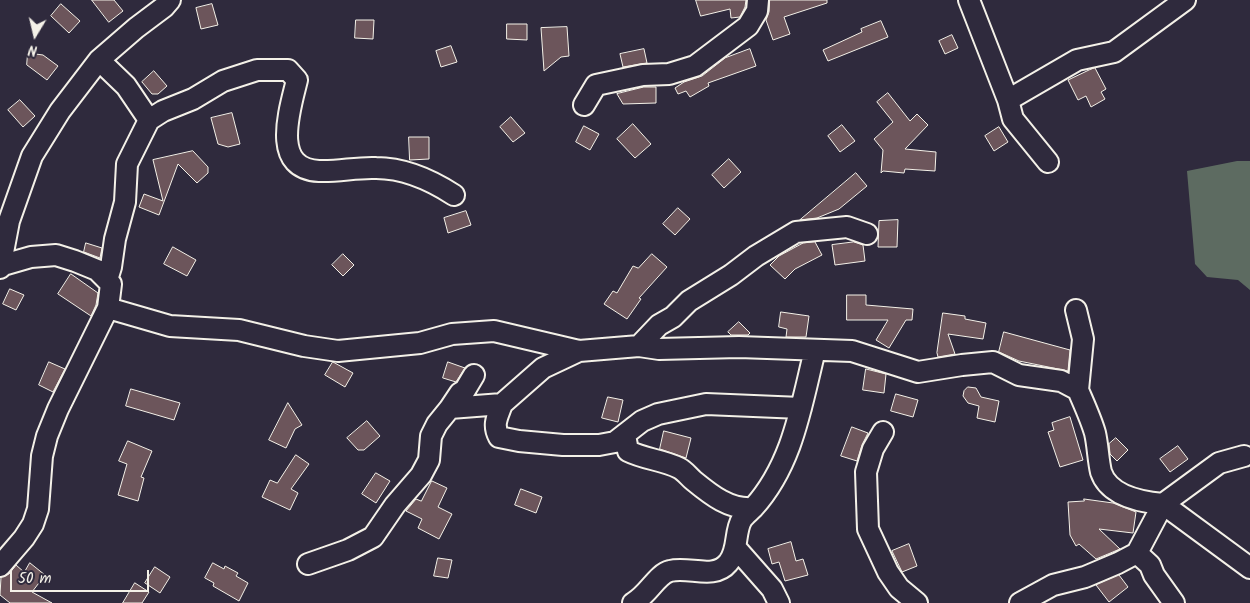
<!DOCTYPE html>
<html>
<head>
<meta charset="utf-8">
<style>
	body { margin:0 }
	#map { position:relative; width:1250px; height:603px; overflow:hidden; background:#2f2a3d; font-family:Kalam,sans-serif }
	canvas { display:block }
	.north { position:absolute; left:10px; top:10px; width:50px; height:50px; -webkit-text-stroke:4px #2f2a3d; paint-order:stroke; rotate:189deg; font-size:14px; font-weight:700; line-height:20px; text-align:center; color:#f4f1e8 }
	.north::after { content:''; display:block; margin:auto; width:18px; height:22px; background:#f4f1e8; clip-path:polygon(50% 0,100% 100%,50% 72%,0 100%) }
	.scale { position:absolute; left:10px; top:570px; width:139px; height:22px; box-sizing:border-box; border:2px solid #f4f1e8; border-top:0; padding-left:6px; font-size:15px; line-height:18px; white-space:nowrap; color:#f4f1e8; -webkit-text-stroke:4px #2f2a3d; paint-order:stroke }
</style>
</head>
<body>
<div id="map">
<canvas width="1250" height="603"></canvas>
<div class="north">N</div>
<div class="scale">50 m</div>
</div>
<script>
const ctx = document.querySelector('canvas').getContext('2d');
ctx.lineJoin = 'round';
function paint(path, color) { ctx.fillStyle = color; ctx.fill(path, 'evenodd'); }
function strokePath(path, color, width, dash) { ctx.strokeStyle = color; ctx.lineWidth = width; ctx.lineCap = dash ? 'butt' : 'round'; ctx.setLineDash(dash || []); ctx.stroke(path); }
const green = new Path2D(`
	M 1237,161 L 1250,161 L 1250,290 L 1238,280 L 1207,277 L 1195,264 L 1187,171 Z`);
const building = new Path2D(`
	M 92,0 L 114,0 L 123,11 L 109,22 Z
	M 696,0 L 746,0 L 745,7 L 740,17 L 731,18 L 730,9 L 701,16 Z
	M 770,0 L 827,0 L 827,3 L 784,17 L 790,34 L 773,40 L 766,20 L 769,12 Z
	M 61,4 L 80,21 L 69,33 L 51,16 Z
	M 212,4 L 218,25 L 201,29 L 196,8 Z
	M 356,20 L 374,20 L 373,39 L 355,38 Z
	M 881,21 L 888,37 L 828,61 L 823,50 L 862,32 L 861,29 Z
	M 507,24 L 527,24 L 527,40 L 507,39 Z
	M 567,27 L 569,56 L 561,57 L 544,71 L 541,28 Z
	M 952,35 L 958,48 L 945,54 L 939,41 Z
	M 451,46 L 457,62 L 441,67 L 436,51 Z
	M 644,49 L 647,63 L 623,67 L 620,54 Z
	M 750,49 L 756,66 L 708,83 L 709,86 L 690,97 L 686,91 L 678,94 L 675,88 L 684,82 L 702,76 L 725,58 Z
	M 28,53 L 43,55 L 58,66 L 47,80 L 27,65 Z
	M 1095,68 L 1106,89 L 1101,92 L 1105,99 L 1091,107 L 1086,96 L 1078,100 L 1068,80 L 1089,70 Z
	M 154,71 L 167,86 L 158,94 L 152,94 L 142,82 Z
	M 644,87 L 656,87 L 656,103 L 623,104 L 617,94 Z
	M 888,93 L 910,121 L 917,114 L 928,125 L 905,149 L 936,152 L 935,171 L 905,169 L 904,173 L 883,171 L 881,173 L 883,150 L 874,139 L 893,122 L 877,102 Z
	M 20,100 L 35,116 L 23,127 L 8,110 Z
	M 232,113 L 240,144 L 228,147 L 218,144 L 211,118 Z
	M 511,117 L 525,133 L 513,142 L 500,127 Z
	M 633,124 L 651,144 L 635,158 L 617,139 Z
	M 842,125 L 855,141 L 840,152 L 828,136 Z
	M 584,126 L 599,134 L 590,150 L 576,142 Z
	M 999,127 L 1008,142 L 994,151 L 985,136 Z
	M 409,137 L 429,137 L 429,159 L 410,160 Z
	M 193,151 L 208,167 L 208,173 L 197,183 L 178,164 L 159,215 L 139,207 L 144,194 L 163,201 L 153,160 Z
	M 729,159 L 741,172 L 724,188 L 712,175 Z
	M 856,173 L 867,186 L 839,209 L 817,218 L 800,220 Z
	M 678,208 L 690,219 L 675,235 L 663,224 Z
	M 466,211 L 471,225 L 448,233 L 444,218 Z
	M 898,220 L 897,247 L 878,247 L 879,221 Z
	M 815,242 L 822,255 L 795,269 L 785,279 L 770,265 L 779,256 L 803,243 Z
	M 854,242 L 863,245 L 865,261 L 835,265 L 832,245 Z
	M 86,243 L 102,248 L 100,258 L 84,252 Z
	M 173,247 L 196,260 L 187,276 L 164,264 Z
	M 343,254 L 354,265 L 343,276 L 332,265 Z
	M 652,254 L 667,267 L 639,298 L 641,299 L 627,319 L 604,304 L 613,291 L 617,293 L 633,266 L 638,268 Z
	M 71,274 L 98,293 L 96,305 L 91,316 L 58,294 Z
	M 10,289 L 24,295 L 16,310 L 3,304 Z
	M 847,295 L 866,295 L 866,305 L 913,309 L 912,320 L 906,320 L 889,348 L 876,340 L 888,320 L 847,320 Z
	M 781,312 L 809,316 L 806,337 L 786,337 L 787,329 L 779,327 Z
	M 943,313 L 965,316 L 965,319 L 986,323 L 983,339 L 948,334 L 955,354 L 938,357 L 937,353 Z
	M 739,322 L 750,333 L 748,335 L 731,335 L 728,332 Z
	M 1004,332 L 1070,350 L 1068,371 L 1019,361 L 999,352 Z
	M 49,362 L 65,369 L 53,392 L 39,385 Z
	M 333,362 L 353,373 L 345,387 L 325,375 Z
	M 448,362 L 465,368 L 456,382 L 443,378 Z
	M 866,369 L 886,374 L 884,393 L 863,390 Z
	M 968,387 L 976,388 L 981,397 L 999,401 L 995,422 L 977,418 L 979,406 L 968,403 L 963,396 L 964,391 Z
	M 131,389 L 180,403 L 174,420 L 126,406 Z
	M 896,394 L 918,400 L 913,417 L 891,411 Z
	M 608,397 L 623,400 L 618,422 L 602,418 Z
	M 288,403 L 302,425 L 295,429 L 286,448 L 269,440 Z
	M 1070,417 L 1083,460 L 1060,467 L 1048,432 L 1054,430 L 1052,423 Z
	M 367,421 L 380,436 L 364,450 L 358,450 L 347,438 Z
	M 852,427 L 868,433 L 862,445 L 857,461 L 841,456 Z
	M 664,431 L 691,438 L 686,458 L 660,449 Z
	M 1116,438 L 1128,450 L 1117,461 L 1110,454 L 1109,444 Z
	M 128,441 L 152,451 L 141,477 L 144,478 L 138,501 L 118,495 L 127,464 L 119,461 Z
	M 1178,446 L 1188,459 L 1170,472 L 1160,459 Z
	M 296,455 L 309,464 L 291,489 L 298,493 L 290,510 L 262,497 L 270,480 L 277,483 Z
	M 376,473 L 390,481 L 376,503 L 362,494 Z
	M 432,481 L 447,488 L 438,507 L 452,514 L 439,539 L 418,528 L 422,519 L 406,511 L 416,499 L 421,501 Z
	M 521,489 L 542,497 L 536,513 L 515,505 Z
	M 1084,499 L 1113,503 L 1136,512 L 1133,533 L 1099,529 L 1120,549 L 1096,559 L 1079,544 L 1076,546 L 1070,535 L 1068,502 L 1084,501 Z
	M 791,542 L 796,561 L 803,559 L 808,575 L 785,581 L 779,562 L 772,564 L 768,549 Z
	M 909,544 L 917,566 L 902,572 L 892,551 Z
	M 438,558 L 452,560 L 448,578 L 434,576 Z
	M 30,563 L 45,575 L 32,592 L 52,603 L 10,603 L 0,595 L 1,577 L 9,574 L 16,565 L 24,572 Z
	M 213,563 L 224,569 L 225,566 L 238,573 L 236,576 L 248,583 L 239,601 L 213,586 L 214,583 L 205,578 Z
	M 155,567 L 170,577 L 160,593 L 145,583 Z
	M 1119,575 L 1128,587 L 1109,602 L 1096,585 Z
	M 135,583 L 149,592 L 142,603 L 123,603 Z`);
const minor = new Path2D(`
	M 969,0 L 1008,100 L 1013,119 L 1048,162
	M 99,60 L 126,86 L 149,120
	M 1008,100 L 1077,60 L 1114,52 L 1185,0
	M 584,105 L 596,85 L 643,75 L 669,74 L 695,66 L 748,26 L 757,11 L 758,0
	M 0,266 L 31,257 L 56,255 L 75,261 L 97,270 L 111,284 L 108,308 L 170,326 L 239,330 L 304,346 L 338,351 L 420,343 L 452,334 L 494,331 L 579,351
	M 0,268 L 9,221 L 32,156 L 60,111 L 99,60 L 136,28 L 164,7 L 170,0
	M 107,280 L 111,267 L 115,239 L 125,202 L 127,164 L 149,120 L 163,111 L 193,99 L 223,81 L 257,70 L 288,70 L 297,80 C 290,109 270,169 319,171 C 338,172 357,167 376,168 C 405,168 431,180 454,195
	M 1076,310 L 1083,339 L 1078,390
	M 639,346 L 659,325 L 673,317 L 689,301 L 731,275 L 756,256 L 796,232 L 847,227 L 867,234
	M 502,404 C 498,416 492,424 499,437 L 519,441 L 563,445 L 599,445 L 615,442 L 642,421 L 658,414 L 706,404 L 801,408
	M 450,408 L 460,393 L 465,390 L 474,375
	M 883,432 L 873,449 L 866,472 L 868,529 L 888,572 L 899,588 L 917,603
	M 625,435 L 628,451 C 644,459 663,460 679,468 C 685,471 689,477 694,481 C 711,495 730,510 753,508 C 793,464 801,406 815,350
	M 735,547 L 772,589 L 779,603
	M 308,564 L 348,550 L 373,537 L 395,505 L 421,475 L 429,460 L 431,436 L 437,424 L 450,408 L 502,404 L 543,368 L 579,351 L 639,346 L 659,349 L 739,347 L 852,351 L 918,372 L 962,365 L 993,362 L 1019,375 L 1061,381 L 1078,390 C 1084,404 1091,419 1095,433 C 1098,446 1098,459 1101,472 C 1109,496 1141,502 1163,504 L 1219,463 L 1244,456
	M 0,566 L 24,538 L 33,524 L 38,509 L 42,456 L 47,436 L 58,409 L 108,308
	M 633,603 C 648,595 657,574 670,571 C 689,566 714,580 728,563 C 739,551 734,532 742,519 C 745,515 749,512 753,508
	M 1020,603 L 1053,585 L 1085,577 L 1118,563 L 1137,553
	M 1174,603 L 1154,575 L 1150,565 L 1137,553 L 1163,504 L 1250,568`);
paint(green, '#5d6b61');
paint(building, '#6c555b');
strokePath(building, '#f4f1e8', 1);
strokePath(minor, '#f4f1e8', 24);
strokePath(minor, '#2f2a3d', 20);
</script>
</body>
</html>
